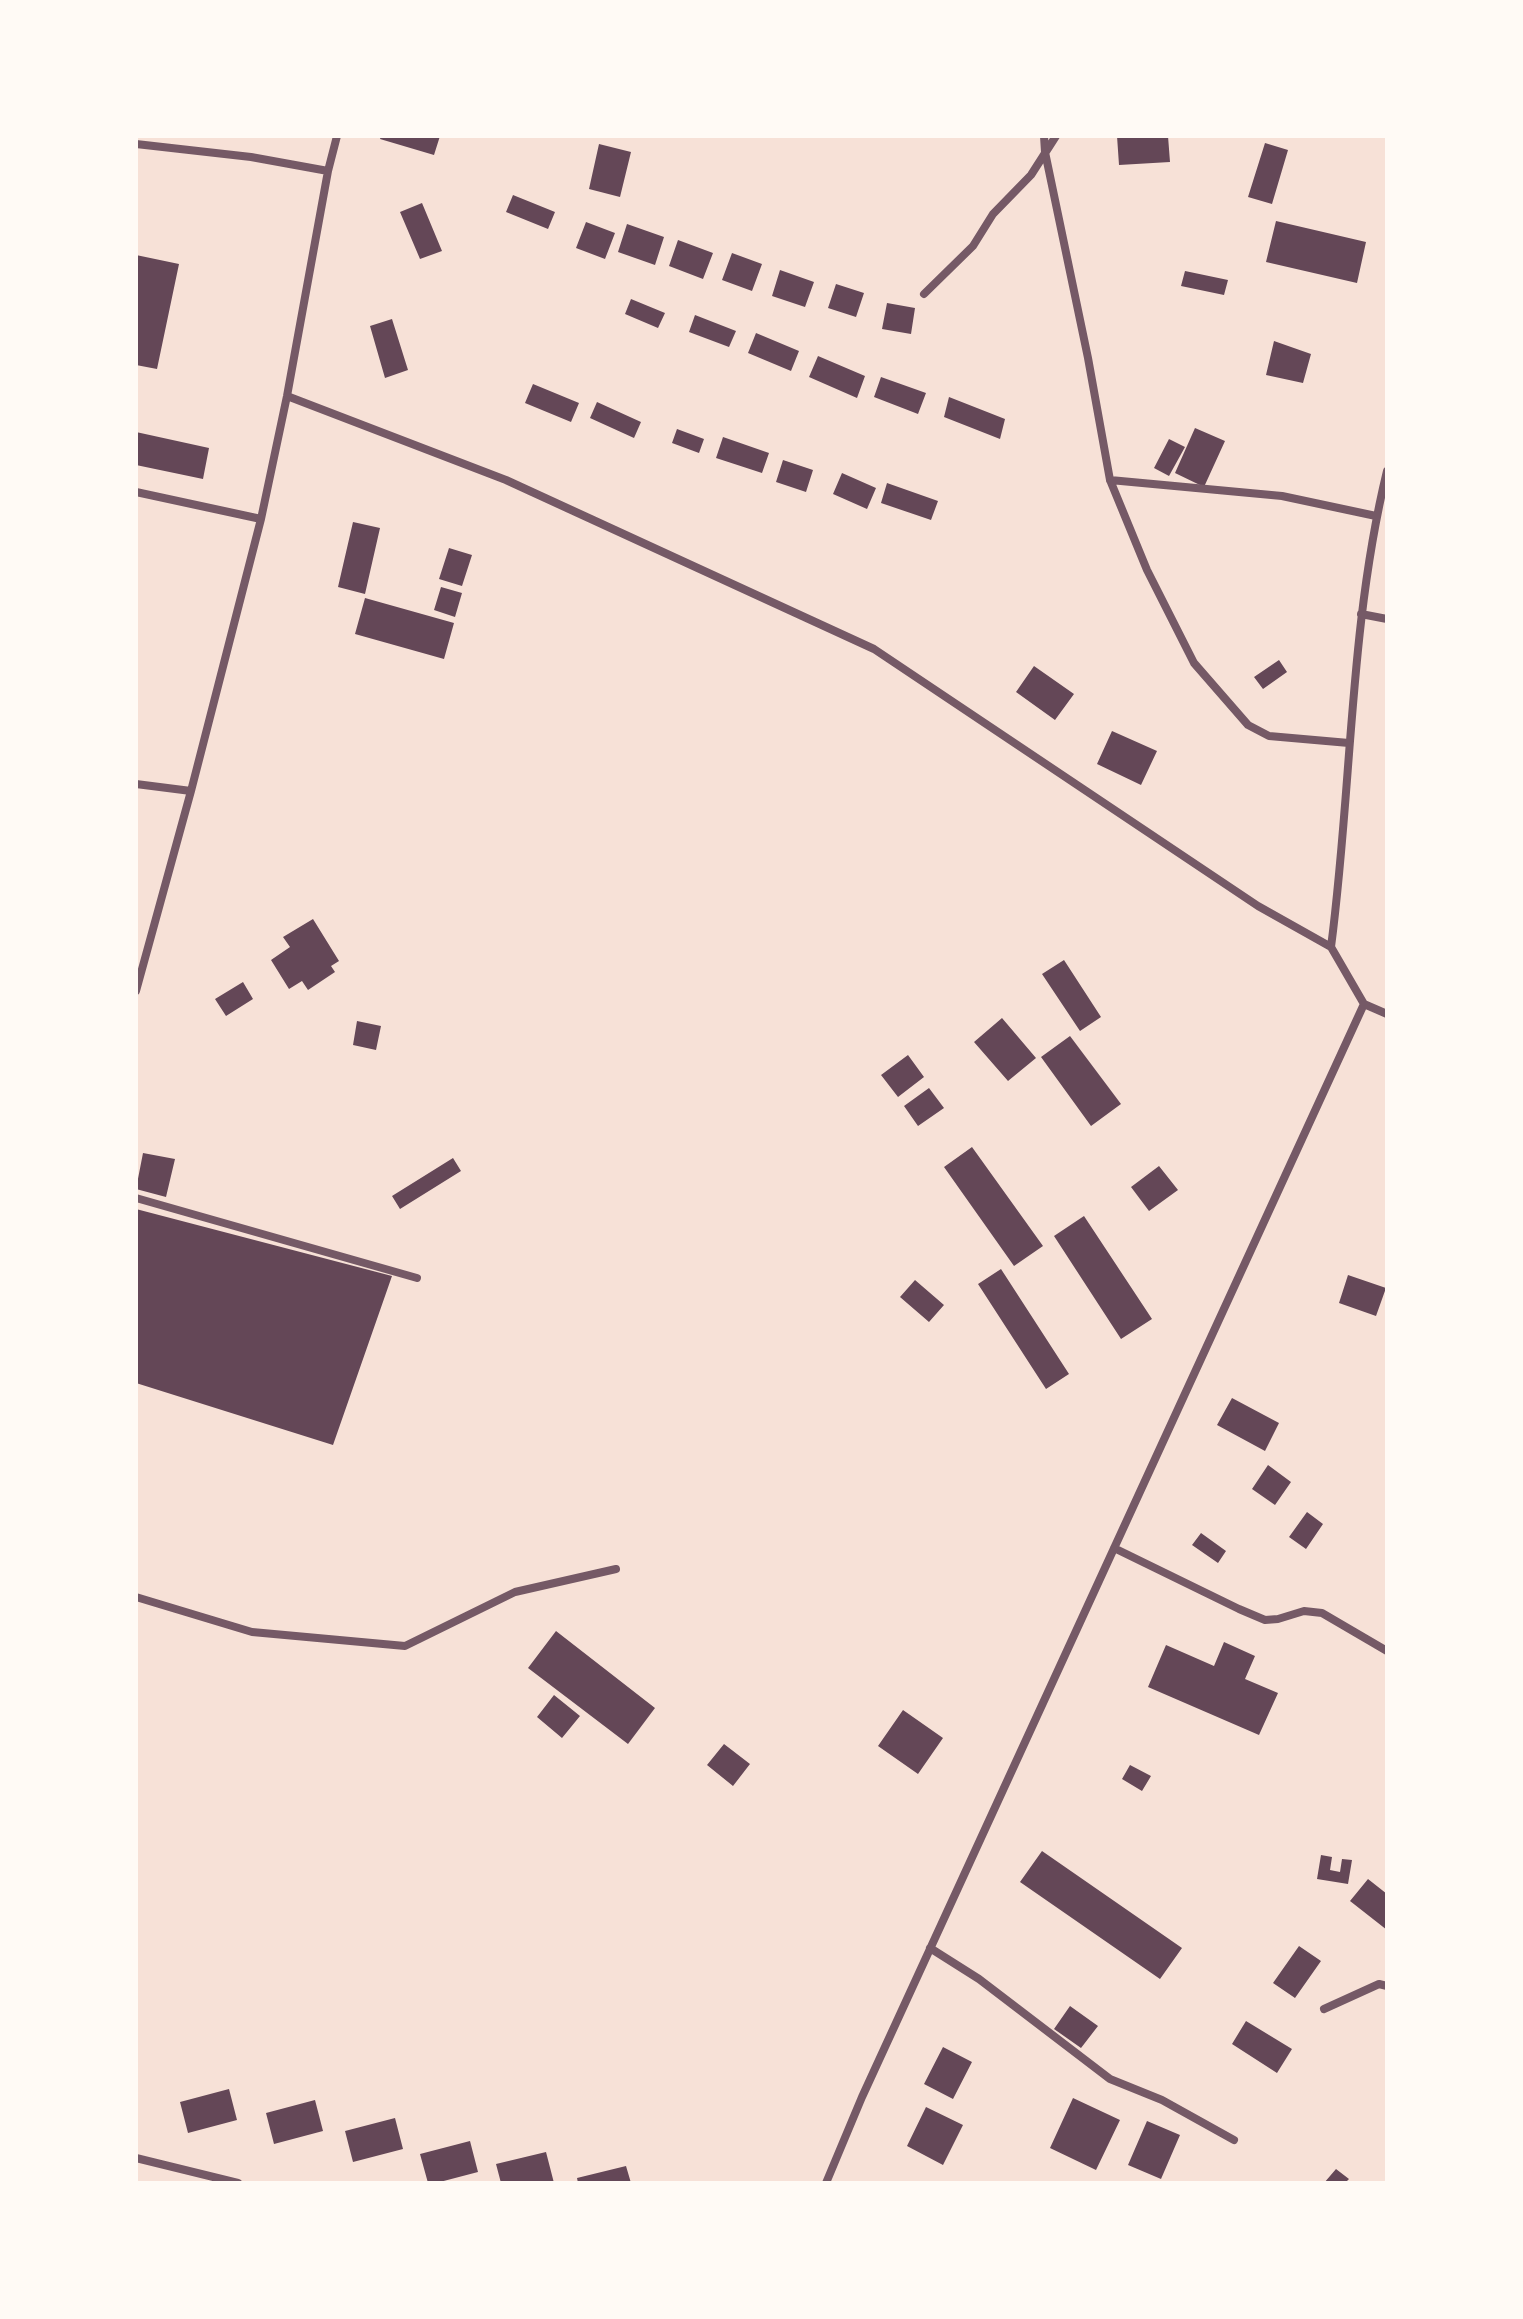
<!DOCTYPE html>
<html>
<head>
<meta charset="utf-8">
<style>
	body { margin:0 }
	#map { position:relative; width:1523px; height:2319px; overflow:hidden; background:#f7e1d7; font-family:"Roboto Condensed",sans-serif }
	canvas { display:block }
	.frame { position:absolute; inset:0; border:138px solid #fffaf5; pointer-events:none }
</style>
</head>
<body>
<div id="map">
<canvas width="1523" height="2319"></canvas>
<div class="frame"></div>
</div>
<script>
const ctx = document.querySelector('canvas').getContext('2d');
ctx.lineJoin = 'round';
function paint(path, color) { ctx.fillStyle = color; ctx.fill(path, 'evenodd'); }
function strokePath(path, color, width, dash) { ctx.strokeStyle = color; ctx.lineWidth = width; ctx.lineCap = dash ? 'butt' : 'round'; ctx.setLineDash(dash || []); ctx.stroke(path); }
const building = new Path2D(`
	M 381,136 L 440,136 L 434,155 L 380,139 Z
	M 1117,136 L 1168,136 L 1170,162 L 1119,165 Z
	M 1265,143 L 1288,150 L 1272,204 L 1248,197 Z
	M 599,144 L 631,152 L 620,197 L 589,189 Z
	M 513,195 L 555,212 L 548,229 L 506,212 Z
	M 422,203 L 442,251 L 420,259 L 400,212 Z
	M 1276,221 L 1366,242 L 1357,283 L 1266,262 Z
	M 586,222 L 615,233 L 605,259 L 576,248 Z
	M 627,224 L 664,237 L 655,265 L 618,252 Z
	M 678,240 L 713,253 L 703,279 L 669,266 Z
	M 732,253 L 762,264 L 752,291 L 722,280 Z
	M 136,255 L 179,264 L 157,369 L 136,365 Z
	M 780,270 L 814,282 L 805,307 L 772,296 Z
	M 1185,271 L 1228,280 L 1224,295 L 1181,286 Z
	M 836,284 L 864,293 L 856,317 L 828,308 Z
	M 631,299 L 665,313 L 658,328 L 625,314 Z
	M 887,303 L 915,308 L 911,334 L 882,329 Z
	M 695,315 L 736,331 L 729,347 L 689,332 Z
	M 392,319 L 408,370 L 385,378 L 370,326 Z
	M 756,333 L 799,351 L 791,371 L 748,353 Z
	M 1274,341 L 1311,354 L 1303,383 L 1266,375 Z
	M 818,356 L 865,376 L 857,398 L 809,377 Z
	M 881,377 L 926,393 L 918,414 L 874,397 Z
	M 533,384 L 579,403 L 571,422 L 525,403 Z
	M 949,397 L 1005,419 L 1000,439 L 944,417 Z
	M 597,402 L 641,422 L 634,438 L 590,418 Z
	M 1195,428 L 1225,441 L 1204,487 L 1175,473 Z
	M 677,429 L 704,439 L 699,453 L 672,443 Z
	M 136,432 L 209,448 L 203,479 L 136,465 Z
	M 723,437 L 769,453 L 762,473 L 716,458 Z
	M 1169,439 L 1185,447 L 1169,476 L 1154,468 Z
	M 783,460 L 813,470 L 806,492 L 776,482 Z
	M 842,473 L 876,488 L 867,509 L 833,494 Z
	M 887,483 L 938,501 L 931,520 L 881,503 Z
	M 353,522 L 380,528 L 365,594 L 338,587 Z
	M 449,548 L 472,555 L 462,586 L 439,579 Z
	M 441,587 L 462,593 L 455,617 L 434,610 Z
	M 365,598 L 454,623 L 444,659 L 355,634 Z
	M 1279,660 L 1287,672 L 1263,689 L 1254,677 Z
	M 1034,666 L 1074,694 L 1055,720 L 1016,692 Z
	M 1112,731 L 1157,751 L 1141,785 L 1097,764 Z
	M 313,919 L 339,961 L 331,966 L 335,972 L 308,990 L 302,981 L 289,989 L 271,960 L 290,947 L 283,937 Z
	M 1064,960 L 1101,1017 L 1080,1031 L 1042,974 Z
	M 243,982 L 253,999 L 226,1016 L 215,999 Z
	M 1002,1018 L 1036,1058 L 1008,1081 L 974,1042 Z
	M 357,1021 L 381,1026 L 376,1050 L 353,1045 Z
	M 1070,1036 L 1121,1104 L 1091,1126 L 1041,1057 Z
	M 908,1055 L 924,1077 L 898,1097 L 881,1075 Z
	M 929,1088 L 944,1108 L 918,1126 L 904,1106 Z
	M 972,1147 L 1043,1246 L 1014,1266 L 944,1167 Z
	M 143,1153 L 175,1159 L 166,1197 L 136,1189 Z
	M 453,1158 L 461,1171 L 400,1209 L 392,1196 Z
	M 1159,1166 L 1178,1190 L 1149,1211 L 1131,1187 Z
	M 136,1209 L 392,1276 L 333,1445 L 136,1383 Z
	M 1084,1216 L 1152,1319 L 1121,1339 L 1054,1236 Z
	M 1001,1269 L 1069,1374 L 1046,1389 L 978,1284 Z
	M 1348,1275 L 1386,1288 L 1376,1316 L 1339,1303 Z
	M 915,1280 L 944,1305 L 929,1322 L 900,1297 Z
	M 1232,1398 L 1279,1423 L 1265,1451 L 1217,1425 Z
	M 1268,1465 L 1291,1482 L 1275,1505 L 1252,1489 Z
	M 1307,1512 L 1323,1524 L 1306,1549 L 1289,1537 Z
	M 1201,1533 L 1226,1551 L 1218,1563 L 1192,1545 Z
	M 556,1631 L 655,1708 L 628,1744 L 528,1668 Z
	M 1224,1642 L 1255,1656 L 1245,1679 L 1278,1693 L 1259,1735 L 1148,1687 L 1166,1645 L 1214,1666 Z
	M 554,1695 L 580,1716 L 562,1738 L 537,1717 Z
	M 903,1710 L 943,1738 L 918,1774 L 878,1746 Z
	M 724,1744 L 750,1764 L 733,1786 L 707,1765 Z
	M 1130,1765 L 1151,1776 L 1142,1791 L 1122,1779 Z
	M 1042,1851 L 1182,1948 L 1160,1979 L 1020,1882 Z
	M 1321,1855 L 1332,1857 L 1330,1870 L 1340,1872 L 1342,1859 L 1352,1860 L 1348,1884 L 1317,1879 Z
	M 1368,1879 L 1387,1894 L 1387,1930 L 1350,1901 Z
	M 1299,1946 L 1321,1961 L 1295,1998 L 1273,1983 Z
	M 1070,2006 L 1098,2026 L 1081,2048 L 1054,2029 Z
	M 1246,2021 L 1292,2049 L 1277,2073 L 1232,2044 Z
	M 943,2047 L 972,2062 L 953,2099 L 924,2084 Z
	M 229,2089 L 237,2120 L 188,2133 L 180,2102 Z
	M 1073,2098 L 1120,2120 L 1096,2170 L 1050,2148 Z
	M 315,2100 L 323,2131 L 274,2144 L 266,2113 Z
	M 926,2107 L 963,2125 L 943,2165 L 907,2146 Z
	M 395,2118 L 403,2149 L 353,2162 L 345,2131 Z
	M 1147,2121 L 1180,2135 L 1161,2179 L 1128,2165 Z
	M 470,2141 L 478,2172 L 436,2183 L 428,2183 L 420,2154 Z
	M 546,2152 L 554,2183 L 501,2183 L 496,2164 Z
	M 626,2166 L 631,2183 L 578,2183 L 577,2178 Z
	M 1336,2169 L 1349,2179 L 1345,2183 L 1324,2183 Z`);
const minor = new Path2D(`
	M 1044,136 L 1045,152 L 1088,358 L 1110,480 L 1147,570 L 1194,663 L 1248,725 L 1269,736 L 1349,743
	M 136,144 L 251,157 L 328,171
	M 924,294 L 973,246 L 993,214 L 1031,175 L 1056,136
	M 287,396 L 506,480 L 874,649 L 1258,906 L 1331,947 L 1364,1004 L 1387,1014
	M 1110,480 L 1282,496 L 1376,516
	M 136,492 L 261,519
	M 1361,614 L 1387,619
	M 136,784 L 191,791
	M 1331,947 C 1352,788 1349,627 1387,471
	M 136,991 L 191,791 L 261,519 L 287,396 L 328,171 L 337,136
	M 136,1198 L 417,1278
	M 1114,1548 L 1239,1609 L 1265,1620 L 1278,1619 L 1304,1611 L 1322,1613 L 1387,1651
	M 136,1597 L 252,1632 L 405,1646 L 515,1592 L 616,1569
	M 930,1948 L 979,1979 L 1110,2079 L 1162,2100 L 1234,2140
	M 1324,2009 L 1379,1984 L 1387,1986
	M 136,2158 L 238,2183
	M 826,2183 L 862,2097 L 1364,1004`);
paint(building, '#644757');
strokePath(minor, '#755966', 8);
</script>
</body>
</html>
